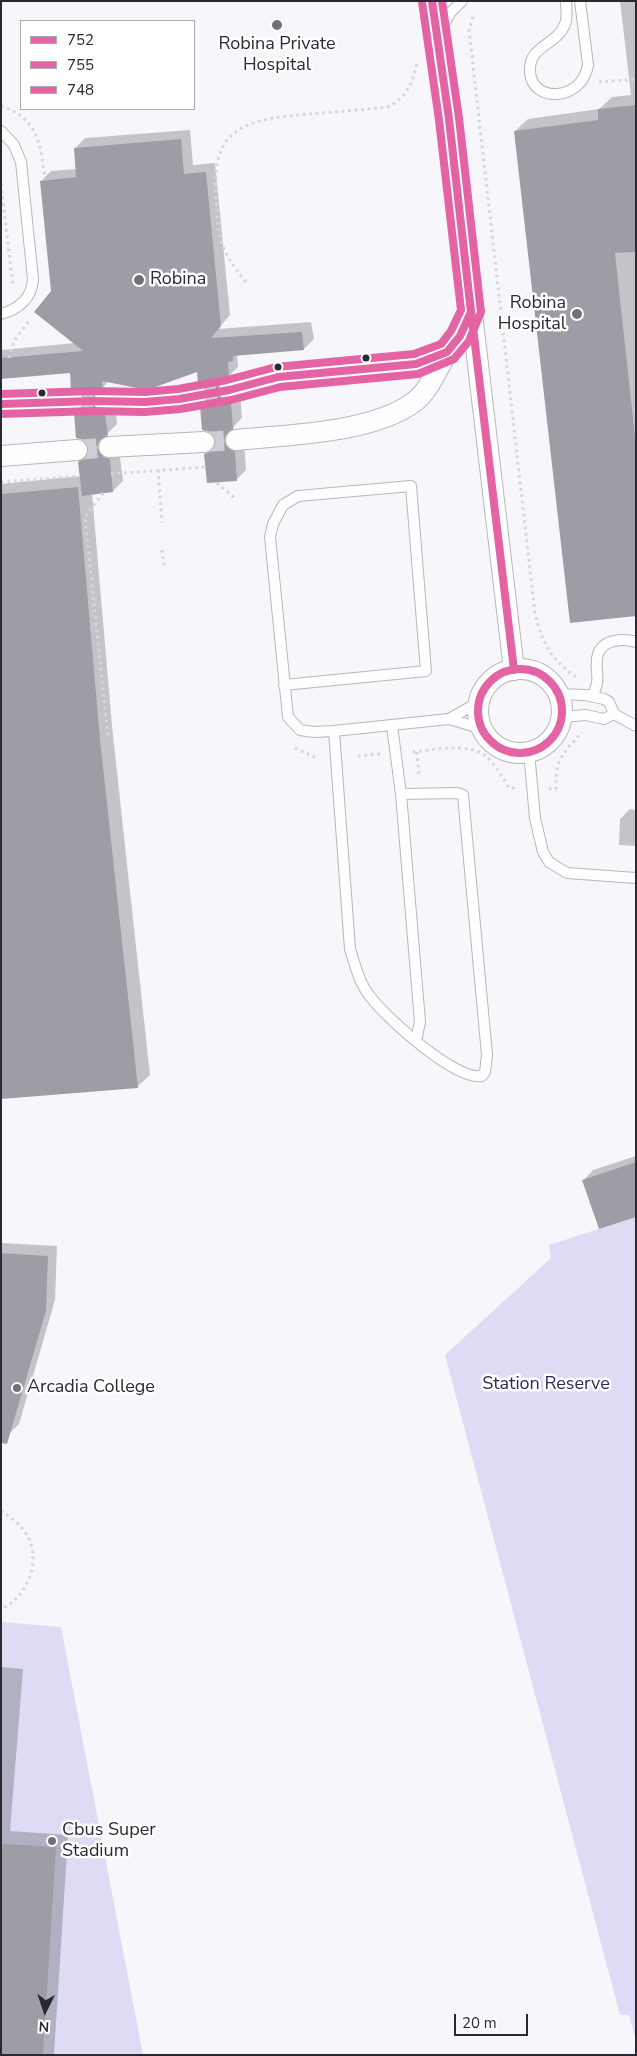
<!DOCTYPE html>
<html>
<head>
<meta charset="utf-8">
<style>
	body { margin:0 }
	#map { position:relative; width:637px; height:2056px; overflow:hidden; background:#f6f6fb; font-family:"Nunito Sans",sans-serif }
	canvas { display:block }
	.frame { position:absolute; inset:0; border:2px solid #2a2a33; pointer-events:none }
	.legend { position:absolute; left:20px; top:20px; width:175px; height:90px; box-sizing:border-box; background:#fff; border:1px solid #aaaaad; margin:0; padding:6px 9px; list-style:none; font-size:15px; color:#2a2a33 }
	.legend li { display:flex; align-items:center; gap:10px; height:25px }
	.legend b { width:25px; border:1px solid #aaaaad }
	.north { position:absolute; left:20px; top:1986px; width:50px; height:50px; -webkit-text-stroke:4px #fff; paint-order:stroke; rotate:184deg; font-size:14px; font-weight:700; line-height:20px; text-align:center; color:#2a2a33 }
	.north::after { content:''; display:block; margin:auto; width:18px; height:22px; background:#2a2a33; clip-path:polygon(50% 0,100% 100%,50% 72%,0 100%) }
	.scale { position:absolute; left:454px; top:2014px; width:74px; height:22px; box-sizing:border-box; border:2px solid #2a2a33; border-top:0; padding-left:6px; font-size:15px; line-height:18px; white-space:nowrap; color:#2a2a33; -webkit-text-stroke:4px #fff; paint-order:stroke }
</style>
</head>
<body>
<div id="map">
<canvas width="637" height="2056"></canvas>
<div class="frame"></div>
<ul class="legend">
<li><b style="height:6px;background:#e463a4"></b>752</li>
<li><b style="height:6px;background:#e463a4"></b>755</li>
<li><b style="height:6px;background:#e463a4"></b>748</li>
</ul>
<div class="north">N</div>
<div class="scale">20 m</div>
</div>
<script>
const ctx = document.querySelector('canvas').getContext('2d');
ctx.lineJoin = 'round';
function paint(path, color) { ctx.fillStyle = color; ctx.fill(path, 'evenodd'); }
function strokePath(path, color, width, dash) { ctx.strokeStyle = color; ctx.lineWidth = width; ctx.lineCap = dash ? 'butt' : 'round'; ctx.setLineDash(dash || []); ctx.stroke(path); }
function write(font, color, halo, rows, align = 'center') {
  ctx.font = font + ' "Nunito Sans",sans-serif'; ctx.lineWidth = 5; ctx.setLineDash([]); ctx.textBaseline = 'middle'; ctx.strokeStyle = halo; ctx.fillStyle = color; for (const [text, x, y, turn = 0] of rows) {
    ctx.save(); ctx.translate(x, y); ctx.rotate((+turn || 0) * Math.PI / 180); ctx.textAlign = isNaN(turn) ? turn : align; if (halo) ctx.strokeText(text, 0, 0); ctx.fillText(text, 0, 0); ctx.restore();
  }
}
const green = new Path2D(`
	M 636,1217 L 636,2040 L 629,2015 L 620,2015 L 445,1355 L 551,1258 L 549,1245 Z
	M 1,1622 L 61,1627 L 143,2055 L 1,2055 Z`);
const shadow = new Path2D(`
	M 620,1 L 636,1 L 636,615 L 515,131 L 528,119 L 599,109 L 612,97 L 631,95 Z
	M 190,130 L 193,165 L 215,163 L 230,315 L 218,329 L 311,322 L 314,339 L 304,349 L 237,354 L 238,367 L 228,377 L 227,382 L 240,392 L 242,418 L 234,426 L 233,430 L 236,437 L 244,442 L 246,470 L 236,480 L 205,454 L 217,441 L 209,399 L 210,394 L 198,370 L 109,381 L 102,388 L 101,391 L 107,401 L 115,403 L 117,424 L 107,434 L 106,438 L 119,449 L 123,481 L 113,491 L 92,493 L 112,726 L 150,1075 L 137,1087 L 1,1098 L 1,484 L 81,476 L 80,462 L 89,453 L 90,448 L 75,413 L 85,403 L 86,400 L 71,371 L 1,378 L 1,350 L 75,343 L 52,291 L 41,181 L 51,171 L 77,169 L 75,148 L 85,138 Z
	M 630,809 L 636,810 L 636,846 L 619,845 L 620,819 Z
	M 636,1156 L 636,1216 L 584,1180 L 593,1170 Z
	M 1,1243 L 57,1246 L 55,1300 L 19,1424 L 9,1434 L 1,1432 Z
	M 1,1667 L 23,1669 L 10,1831 L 68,1835 L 54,2055 L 1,2055 Z`);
const building = new Path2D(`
	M 636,105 L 636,252 L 615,253 L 636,446 L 636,616 L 570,623 L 514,131 L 598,120 L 598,109 Z
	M 181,139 L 184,174 L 206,172 L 221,326 L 211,338 L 302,332 L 304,350 L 233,356 L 233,361 L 228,362 L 229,378 L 220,382 L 217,393 L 221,399 L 231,402 L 233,429 L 226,435 L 224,441 L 227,447 L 235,452 L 237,481 L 207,483 L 204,454 L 210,452 L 214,448 L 216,441 L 210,432 L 202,430 L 200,406 L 208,400 L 209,394 L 206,387 L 198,384 L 197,372 L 147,390 L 102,381 L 103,389 L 94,394 L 92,401 L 97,411 L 105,413 L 108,435 L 99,441 L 97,448 L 103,457 L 110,459 L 113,492 L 82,496 L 78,462 L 87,456 L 89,449 L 83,440 L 76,438 L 74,413 L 83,407 L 85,400 L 79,391 L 71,389 L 70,373 L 1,379 L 1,358 L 83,351 L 34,312 L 51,291 L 40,181 L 76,177 L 74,148 Z
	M 78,487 L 100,739 L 138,1088 L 1,1099 L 1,494 Z
	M 636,1162 L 636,1217 L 599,1229 L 582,1180 Z
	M 1,1253 L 48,1256 L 46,1311 L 7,1444 L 1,1443 Z
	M 1,1844 L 56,1847 L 43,2055 L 1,2055 Z`);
const minorTunnel = new Path2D(`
	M 197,395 L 229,390
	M 73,401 L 104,401
	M 204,442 L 236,440
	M 77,450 L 109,447`);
const path = new Path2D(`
	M 473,17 L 469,30 L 535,614 C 544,646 549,657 576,677
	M 599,82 L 636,79
	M 1,106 C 39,119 40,144 45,179
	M 1,184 L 13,286
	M 246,282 C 219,249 219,240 216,198 C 211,125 246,120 308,114 C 334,112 361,110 388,107 C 407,97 413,83 417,63
	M 9,358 L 14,341 L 29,321
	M 158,470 L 162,523
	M 111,474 L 205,467
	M 1,482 L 80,476
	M 217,483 L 237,500
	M 103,493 L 85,517 L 108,737
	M 162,550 L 164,566
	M 295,748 L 318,759
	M 413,752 C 435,750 466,742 486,756 C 495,764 503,778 509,788 L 516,788
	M 417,752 L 419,776
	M 358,756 L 380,754
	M 549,789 L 556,789 C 555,758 563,754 582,732
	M 1,1511 C 11,1517 21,1525 27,1535 C 42,1561 27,1598 1,1609`);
const service = new Path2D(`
	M 566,1 C 566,9 568,17 565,24 C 557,46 528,45 530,72 C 532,103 582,102 588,65 L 580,1
	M 439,33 L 450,13 L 462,1
	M 1,131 L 14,145 L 21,162 L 33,279 C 32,298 19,309 1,314
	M 284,685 L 426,671 L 411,486 L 298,496 L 283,505 L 273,524 L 270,537 L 288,717 L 300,730 L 314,732 L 334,731 L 449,719 L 479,702
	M 559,694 L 585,695 L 604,699 L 609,702 L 614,714 L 636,726
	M 592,696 C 603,678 593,669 598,654 C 603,639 624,638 636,642
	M 562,717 L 586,715 L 604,719 L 614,714
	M 449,719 L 483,729
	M 392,726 L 401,794 L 420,1022 L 416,1041
	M 334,731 L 350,949 C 355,965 359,982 369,995 C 385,1017 455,1081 482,1076 L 485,1072 L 487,1055 L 463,795 L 457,793 L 401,794
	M 529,752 L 535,818 L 543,852 L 549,862 L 567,873 L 636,878`);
const minor = new Path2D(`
	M 432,1 L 449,119 L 514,670
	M 229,390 L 278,377 L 416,364 L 447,352
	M 104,401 L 145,402 L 197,395
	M 1,404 L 73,401
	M 236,440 C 287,435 373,433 414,402 C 429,391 436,371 446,355 C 455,338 465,332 471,312
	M 109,447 L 204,442
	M 1,456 L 77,450
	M478 711a42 42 0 1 1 84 0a42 42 0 1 1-84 0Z`);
const bus1 = new Path2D(`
	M 469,294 L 514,670
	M 1,404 L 93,401 L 145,402 L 179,399 L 229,390 L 278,377 L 416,364 L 447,352 L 460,336 L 471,312 L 449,119 L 432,1
	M478 711a42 42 0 1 1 84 0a42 42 0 1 1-84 0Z`);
const bus2 = new Path2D(`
	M 1,414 L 93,411 L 145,412 L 180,409 L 231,400 L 280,387 L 418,374 L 454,359 L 469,341 L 481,312 L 459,118 L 442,1`);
const bus3 = new Path2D(`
	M 1,394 L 93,391 L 145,392 L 178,389 L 227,380 L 276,367 L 414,354 L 441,344 L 451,331 L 461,310 L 439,120 L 422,2`);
const markers = [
	[277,25,6,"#717179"],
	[139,280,6,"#717179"],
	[577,314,6,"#717179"],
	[366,358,4.5,"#2a2a33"],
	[278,367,4.5,"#2a2a33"],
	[42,393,4.5,"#2a2a33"],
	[17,1388,5,"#717179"],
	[52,1841,5,"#717179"]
];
const poiNames = [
	["Robina Private",277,45,"center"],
	["Hospital",277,66,"center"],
	["Robina",150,280],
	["Robina",566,304,"right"],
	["Hospital",566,325,"right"],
	["Arcadia College",27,1388],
	["Cbus Super",62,1831],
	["Stadium",62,1852]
];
const parkNames = [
	["Station Reserve",546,1385]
];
paint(green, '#dddcf4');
paint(shadow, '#0003');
paint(building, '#9d9da6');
strokePath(minorTunnel, '#cdcdd3', 20, [20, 10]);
strokePath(service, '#b7b6bd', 12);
strokePath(minor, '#b7b6bd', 22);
strokePath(path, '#d6d6d8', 3, [2.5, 4]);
strokePath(service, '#fefefe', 10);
strokePath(minor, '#fefefe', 20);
strokePath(bus1, '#e463a4', 8);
strokePath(bus2, '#e463a4', 8);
strokePath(bus3, '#e463a4', 8);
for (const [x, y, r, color] of markers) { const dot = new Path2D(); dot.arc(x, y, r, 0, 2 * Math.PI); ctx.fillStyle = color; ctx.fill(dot); strokePath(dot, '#fff', 2); }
write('18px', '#2a2a33', '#fff', poiNames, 'left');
write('18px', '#2f275a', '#fff', parkNames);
</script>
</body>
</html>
